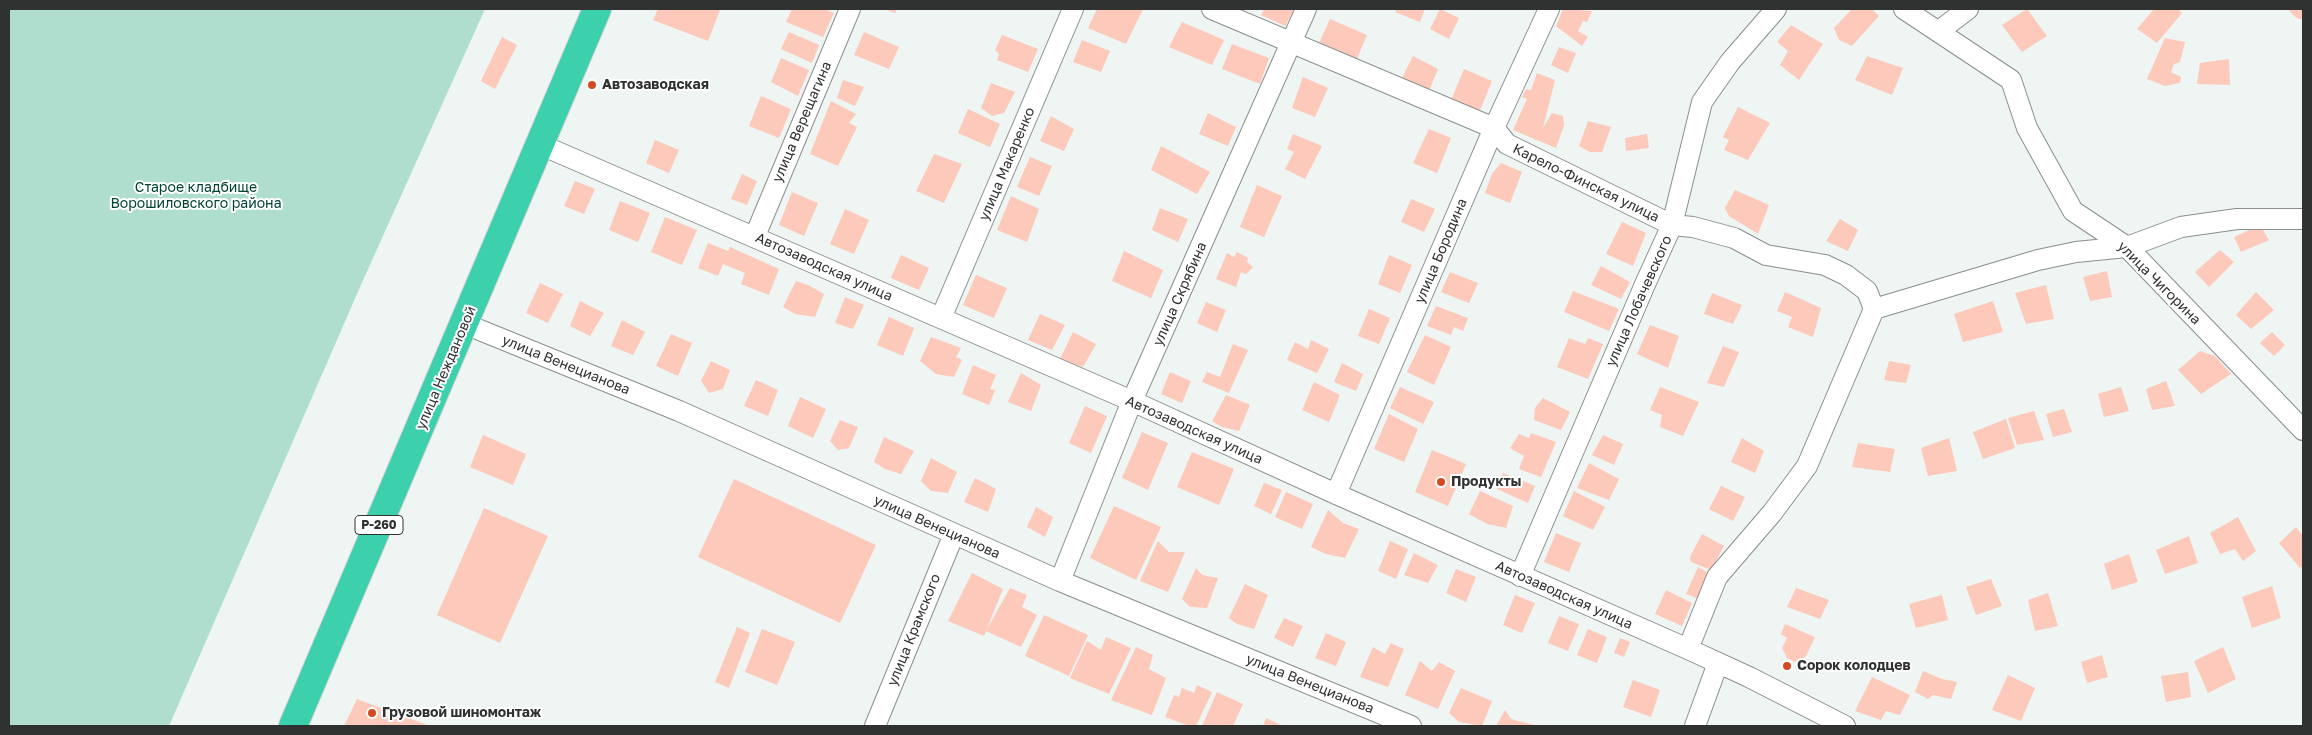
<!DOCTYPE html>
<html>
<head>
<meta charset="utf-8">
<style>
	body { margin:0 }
	#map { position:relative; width:2312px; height:735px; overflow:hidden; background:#eef5f2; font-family:"Golos Text",sans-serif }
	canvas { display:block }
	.frame { position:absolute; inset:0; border:10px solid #2f3231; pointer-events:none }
</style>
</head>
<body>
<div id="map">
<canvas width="2312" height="735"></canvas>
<div class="frame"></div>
</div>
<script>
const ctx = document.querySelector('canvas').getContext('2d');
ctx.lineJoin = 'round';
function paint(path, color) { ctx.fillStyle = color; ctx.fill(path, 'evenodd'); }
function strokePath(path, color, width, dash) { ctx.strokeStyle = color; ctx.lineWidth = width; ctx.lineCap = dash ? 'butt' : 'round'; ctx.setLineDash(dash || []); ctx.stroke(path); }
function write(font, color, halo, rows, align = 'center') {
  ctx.font = font + ' "Golos Text",sans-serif'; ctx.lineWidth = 4; ctx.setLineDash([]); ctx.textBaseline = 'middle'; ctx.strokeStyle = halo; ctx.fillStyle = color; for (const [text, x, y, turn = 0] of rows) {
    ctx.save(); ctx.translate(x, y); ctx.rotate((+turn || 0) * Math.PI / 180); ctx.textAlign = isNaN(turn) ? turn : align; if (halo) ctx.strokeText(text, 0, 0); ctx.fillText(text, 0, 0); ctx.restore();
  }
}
const green = new Path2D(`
	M 9,9 L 485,9 L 360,287 L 169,726 L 9,726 Z`);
const building = new Path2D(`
	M 658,9 L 716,9 L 720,10 L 708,41 L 653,20 Z
	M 792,9 L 824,9 L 834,13 L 823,37 L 786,22 Z
	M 884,9 L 897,9 L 895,13 Z
	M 1097,9 L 1143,9 L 1126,44 L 1088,28 Z
	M 1264,9 L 1294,9 L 1285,26 L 1261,15 Z
	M 1397,9 L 1425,9 L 1420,22 L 1395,12 Z
	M 1440,9 L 1459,18 L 1449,39 L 1430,29 Z
	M 1563,9 L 1592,11 L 1587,22 L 1583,21 L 1578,31 L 1588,37 L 1582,46 L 1556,26 Z
	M 1852,9 L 1872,9 L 1879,16 L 1852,46 L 1839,40 L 1834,28 Z
	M 2027,9 L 2047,36 L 2022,52 L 2002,25 Z
	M 2154,9 L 2178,9 L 2182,13 L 2157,43 L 2137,29 Z
	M 2288,9 L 2303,9 L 2303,20 L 2295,17 Z
	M 1330,19 L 1367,35 L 1357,59 L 1319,43 Z
	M 1182,22 L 1224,40 L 1212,65 L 1169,47 Z
	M 1791,25 L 1823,44 L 1799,80 L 1780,65 L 1788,51 L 1777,42 Z
	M 789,32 L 819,45 L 812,63 L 781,49 Z
	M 864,32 L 899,47 L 889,69 L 854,55 Z
	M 1002,35 L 1038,49 L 1028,72 L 997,60 L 999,54 L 995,50 Z
	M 502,37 L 517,45 L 495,89 L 481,81 Z
	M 2165,38 L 2185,42 L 2180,62 L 2174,64 L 2171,72 L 2181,77 L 2180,83 L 2165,86 L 2147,79 Z
	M 1082,40 L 1110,51 L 1101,72 L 1073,62 Z
	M 1232,44 L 1269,58 L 1260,84 L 1222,69 Z
	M 1559,47 L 1576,53 L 1568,73 L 1551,65 Z
	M 1413,56 L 1438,69 L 1429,91 L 1401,80 Z
	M 1867,56 L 1903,68 L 1892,95 L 1855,80 Z
	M 781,58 L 809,70 L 798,96 L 771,82 Z
	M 2229,59 L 2230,85 L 2197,84 L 2200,63 Z
	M 1464,69 L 1492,81 L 1479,113 L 1450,103 Z
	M 1537,73 L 1555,80 L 1543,128 L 1552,113 L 1563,116 L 1564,125 L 1556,148 L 1513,130 L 1527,99 L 1522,97 L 1526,89 L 1531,90 Z
	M 1303,77 L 1328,88 L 1315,117 L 1292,108 Z
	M 843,80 L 864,87 L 855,106 L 837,98 Z
	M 991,83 L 1015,92 L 1004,113 L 992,116 L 981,108 Z
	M 761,96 L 791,109 L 779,138 L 749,126 Z
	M 831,101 L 856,114 L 849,123 L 857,127 L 838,166 L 810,154 Z
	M 1738,107 L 1770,123 L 1748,160 L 1724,150 L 1729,140 L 1723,137 Z
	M 968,109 L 1000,124 L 990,147 L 958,133 Z
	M 1208,113 L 1236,127 L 1228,146 L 1199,134 Z
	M 1051,116 L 1074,129 L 1064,151 L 1040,141 Z
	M 1588,121 L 1611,127 L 1602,152 L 1590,152 L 1579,146 Z
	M 1429,129 L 1451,138 L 1437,173 L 1413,163 Z
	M 1293,134 L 1322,146 L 1305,179 L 1285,169 L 1294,152 L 1287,149 Z
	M 1647,134 L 1649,148 L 1626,151 L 1625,138 Z
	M 655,140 L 679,150 L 669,173 L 646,163 Z
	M 1161,146 L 1210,172 L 1197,194 L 1151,170 Z
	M 934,154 L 962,164 L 944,203 L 916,191 Z
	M 1030,157 L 1052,166 L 1039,196 L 1017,187 Z
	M 1501,163 L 1522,172 L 1510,203 L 1485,193 L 1492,174 Z
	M 742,174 L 757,181 L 747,205 L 731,199 Z
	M 575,181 L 595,189 L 584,214 L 564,206 Z
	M 1257,185 L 1282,196 L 1264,237 L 1240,227 Z
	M 1735,190 L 1769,205 L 1758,234 L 1729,216 L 1725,208 Z
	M 792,192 L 818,203 L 804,236 L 779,225 Z
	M 1011,196 L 1039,209 L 1027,242 L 997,230 Z
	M 1411,199 L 1435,209 L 1424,232 L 1401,222 Z
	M 620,201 L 650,213 L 638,242 L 609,230 Z
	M 1160,208 L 1188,219 L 1178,242 L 1152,230 Z
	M 845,209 L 869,220 L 854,254 L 830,244 Z
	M 665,217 L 697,230 L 682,265 L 651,252 Z
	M 1840,219 L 1858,230 L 1848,251 L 1826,241 Z
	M 1622,222 L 1646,233 L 1633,266 L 1606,254 Z
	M 2260,225 L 2269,240 L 2241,252 L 2234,237 Z
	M 708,243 L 728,251 L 730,247 L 779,269 L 769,295 L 741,284 L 745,273 L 723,264 L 718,276 L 698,268 Z
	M 2220,250 L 2234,262 L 2209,287 L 2195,272 Z
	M 1124,251 L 1163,270 L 1151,298 L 1112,281 Z
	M 1237,252 L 1248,258 L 1247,262 L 1253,267 L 1246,274 L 1241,272 L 1236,287 L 1216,279 L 1227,253 L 1234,257 Z
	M 901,255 L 929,268 L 919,290 L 891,278 Z
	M 1389,255 L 1412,265 L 1400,293 L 1378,284 Z
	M 1601,266 L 1630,282 L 1621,299 L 1591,285 Z
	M 2107,271 L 2112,297 L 2090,301 L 2083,277 Z
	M 1450,272 L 1478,283 L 1469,303 L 1441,292 Z
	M 976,275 L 1007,288 L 994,318 L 963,305 Z
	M 796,281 L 808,285 L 824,294 L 815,317 L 795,314 L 783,307 Z
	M 540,283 L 563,294 L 548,323 L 526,313 Z
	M 2046,285 L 2054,319 L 2026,324 L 2015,293 Z
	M 1573,291 L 1619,309 L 1609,331 L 1564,312 Z
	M 1785,292 L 1821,308 L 1813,337 L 1788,327 L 1792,317 L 1777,311 Z
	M 2256,292 L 2274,310 L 2251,329 L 2236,315 Z
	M 1712,293 L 1742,305 L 1733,324 L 1704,314 Z
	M 845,297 L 864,305 L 853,329 L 835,323 Z
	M 580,301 L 604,313 L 590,336 L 570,326 Z
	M 1993,301 L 2003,332 L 1963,342 L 1954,314 Z
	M 1206,302 L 1226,310 L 1217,332 L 1197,323 Z
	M 1436,306 L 1468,318 L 1463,331 L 1454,327 L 1451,335 L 1427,326 Z
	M 1369,309 L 1390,318 L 1379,344 L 1358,336 Z
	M 1040,314 L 1065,325 L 1052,350 L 1028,340 Z
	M 889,317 L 914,328 L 903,356 L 877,345 Z
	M 622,320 L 645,332 L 633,355 L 611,346 Z
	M 1650,325 L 1679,336 L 1668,368 L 1637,354 Z
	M 1073,332 L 1096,344 L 1083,367 L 1060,359 Z
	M 2272,332 L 2285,345 L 2274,356 L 2260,343 Z
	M 671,334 L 692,343 L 678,376 L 656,366 Z
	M 1425,335 L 1451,347 L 1434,385 L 1407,372 Z
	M 931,337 L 961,348 L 956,357 L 962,360 L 954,377 L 936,374 L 920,361 Z
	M 1569,338 L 1585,344 L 1588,338 L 1603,344 L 1588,379 L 1557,367 Z
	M 1311,340 L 1329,349 L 1317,373 L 1287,360 L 1295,342 L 1308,349 Z
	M 1233,344 L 1248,350 L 1229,393 L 1202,382 L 1207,372 L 1220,377 Z
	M 1723,346 L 1739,352 L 1724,387 L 1707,383 Z
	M 2200,351 L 2215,356 L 2231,374 L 2201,394 L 2178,370 Z
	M 711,361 L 730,370 L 723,389 L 709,393 L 701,381 Z
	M 1889,361 L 1911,365 L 1906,383 L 1884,380 Z
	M 1342,363 L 1363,374 L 1356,391 L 1334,382 Z
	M 973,365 L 996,375 L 990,389 L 995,390 L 989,405 L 962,394 Z
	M 1170,372 L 1191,381 L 1182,403 L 1161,394 Z
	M 1021,373 L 1041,385 L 1031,411 L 1008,402 Z
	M 756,380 L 778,390 L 768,416 L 744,406 Z
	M 2166,381 L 2175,406 L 2152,410 L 2146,389 Z
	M 1314,382 L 1340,395 L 1329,422 L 1302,410 Z
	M 1400,387 L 1434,402 L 1423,424 L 1390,408 Z
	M 1660,387 L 1699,402 L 1683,436 L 1660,427 L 1662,415 L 1650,410 Z
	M 2121,387 L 2129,411 L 2104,417 L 2098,394 Z
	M 1226,395 L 1250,405 L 1239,431 L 1222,427 L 1212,421 Z
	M 800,397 L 826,409 L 813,438 L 788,426 Z
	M 1543,398 L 1570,412 L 1561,430 L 1534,420 L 1535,408 Z
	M 1085,406 L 1107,416 L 1091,453 L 1069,443 Z
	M 2064,409 L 2072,432 L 2053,437 L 2046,414 Z
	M 2034,411 L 2044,440 L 2017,445 L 2008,418 Z
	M 1389,414 L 1418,429 L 1404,462 L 1374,449 Z
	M 2006,419 L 2015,448 L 1983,459 L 1973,432 Z
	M 840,420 L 858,427 L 849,448 L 838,450 L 830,441 Z
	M 1142,432 L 1168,443 L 1148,490 L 1122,478 Z
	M 1531,433 L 1556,442 L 1541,477 L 1519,469 L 1524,456 L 1510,448 L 1519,434 L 1529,438 Z
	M 483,435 L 526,454 L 513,485 L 470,467 Z
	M 1603,435 L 1623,444 L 1614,465 L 1592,455 Z
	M 884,437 L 914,451 L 901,474 L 885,469 L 874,462 Z
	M 1742,438 L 1764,451 L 1755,473 L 1731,462 Z
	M 1949,438 L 1957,471 L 1928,476 L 1921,448 Z
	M 1858,443 L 1895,449 L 1890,472 L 1852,467 Z
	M 1432,450 L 1466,464 L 1448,506 L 1415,492 Z
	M 1192,452 L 1234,469 L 1219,505 L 1177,487 Z
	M 931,458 L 957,472 L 948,493 L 931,491 L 921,481 Z
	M 1589,463 L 1619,479 L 1609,500 L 1577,488 Z
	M 1503,473 L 1535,486 L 1528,503 L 1497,489 Z
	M 975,478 L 996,489 L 988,512 L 964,502 Z
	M 734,479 L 876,545 L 840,623 L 698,557 Z
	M 1264,483 L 1282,490 L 1271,514 L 1254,506 Z
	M 1721,486 L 1745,497 L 1733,521 L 1709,509 Z
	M 1480,491 L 1513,506 L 1506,528 L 1487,524 L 1469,514 Z
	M 1574,491 L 1605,507 L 1593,530 L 1563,516 Z
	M 1286,492 L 1313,504 L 1302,529 L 1275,517 Z
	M 1114,506 L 1161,527 L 1136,580 L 1090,558 Z
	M 1036,507 L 1053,517 L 1045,537 L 1027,527 Z
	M 484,508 L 548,536 L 500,643 L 437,615 Z
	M 1328,510 L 1343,523 L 1359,529 L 1345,558 L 1326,554 L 1311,547 Z
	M 2238,517 L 2256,551 L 2243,561 L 2235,549 L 2220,554 L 2210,533 Z
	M 2296,527 L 2303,536 L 2303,566 L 2300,568 L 2279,543 Z
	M 1556,533 L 1581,543 L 1569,572 L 1544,562 Z
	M 1702,534 L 1724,546 L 1711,570 L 1691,562 L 1690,557 Z
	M 2189,536 L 2198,563 L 2165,574 L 2156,550 Z
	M 1158,541 L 1169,552 L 1185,552 L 1168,592 L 1140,581 Z
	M 1390,541 L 1408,549 L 1396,579 L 1378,571 Z
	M 1414,553 L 1438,565 L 1428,583 L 1404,575 Z
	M 2129,554 L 2138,582 L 2112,590 L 2104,564 Z
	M 1698,567 L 1712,575 L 1702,600 L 1686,594 Z
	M 1196,568 L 1202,575 L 1218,578 L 1207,608 L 1190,607 L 1182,599 Z
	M 1456,569 L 1476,577 L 1466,602 L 1446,593 Z
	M 972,573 L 1003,589 L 984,636 L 948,621 Z
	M 1991,579 L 2002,606 L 1976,615 L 1966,587 Z
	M 1245,584 L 1268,595 L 1254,629 L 1237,624 L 1229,618 Z
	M 2272,586 L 2281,618 L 2252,628 L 2242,597 Z
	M 1010,588 L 1027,595 L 1022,607 L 1037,615 L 1021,647 L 986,631 Z
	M 1796,588 L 1829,600 L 1820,619 L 1787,607 Z
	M 1666,590 L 1692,603 L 1682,626 L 1655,614 Z
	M 2048,593 L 2058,626 L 2035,631 L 2028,600 Z
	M 1515,595 L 1535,603 L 1522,633 L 1503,625 Z
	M 1942,595 L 1948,620 L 1916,628 L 1909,604 Z
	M 1044,615 L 1088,635 L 1069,676 L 1025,656 Z
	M 1559,616 L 1579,624 L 1568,651 L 1548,643 Z
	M 1284,618 L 1303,626 L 1293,647 L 1274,638 Z
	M 1785,624 L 1815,637 L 1806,656 L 1798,663 L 1787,658 L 1782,648 L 1787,638 L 1781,634 Z
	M 737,627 L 750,633 L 729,688 L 715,682 Z
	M 762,629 L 795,642 L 777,685 L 745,672 Z
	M 1588,629 L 1607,637 L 1597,663 L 1577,655 Z
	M 1326,633 L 1346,642 L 1336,666 L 1315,658 Z
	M 1106,637 L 1131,648 L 1109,694 L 1070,678 L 1087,641 L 1101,650 Z
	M 1620,638 L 1630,642 L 1624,657 L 1614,653 Z
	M 1391,643 L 1404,649 L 1388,687 L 1360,677 L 1373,647 L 1385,654 Z
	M 1136,647 L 1153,655 L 1149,669 L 1166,678 L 1152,715 L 1111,700 Z
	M 2223,647 L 2236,679 L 2208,693 L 2194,661 Z
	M 2102,655 L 2108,677 L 2087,683 L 2081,662 Z
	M 1420,661 L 1432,671 L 1439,662 L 1455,671 L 1438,709 L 1405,695 Z
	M 1923,671 L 1942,679 L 1957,682 L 1951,699 L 1933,695 L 1928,699 L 1915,692 Z
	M 2188,672 L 2191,697 L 2166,702 L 2161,676 Z
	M 2008,675 L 2035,688 L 2021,721 L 1992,710 Z
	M 1872,677 L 1910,695 L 1900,715 L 1886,711 L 1881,720 L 1855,711 Z
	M 1633,680 L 1660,690 L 1651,717 L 1623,707 Z
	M 1197,685 L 1212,692 L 1196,726 L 1189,726 L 1165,717 L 1174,695 L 1179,697 L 1182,688 L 1194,693 Z
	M 1461,688 L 1492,701 L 1482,726 L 1459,722 L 1449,713 Z
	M 1217,692 L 1243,704 L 1233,726 L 1202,726 Z
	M 357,699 L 430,726 L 344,726 Z
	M 1505,710 L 1511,719 L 1538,726 L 1496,726 Z
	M 1266,718 L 1283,726 L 1263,726 Z`);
const minor = new Path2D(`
	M 1212,9 L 1494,128 L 1507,144 L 1672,225 L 1693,227 L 1734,238 L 1766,255 L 1825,265 L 1846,275 L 1867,291 L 1874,309
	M 1904,9 L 2011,80 L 2027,128 L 2073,211 L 2127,247 L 2303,430
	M 1939,31 L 1968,9
	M 539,144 L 1132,401 L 1336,494 L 1688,649 L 1749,677 L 1845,726
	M 755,236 L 850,9
	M 941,318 L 1073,9
	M 465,324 L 679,411 L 1060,581 L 1411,726
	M 1336,494 L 1494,128 L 1549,9
	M 1520,576 L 1646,282 L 1672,225 L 1702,102 L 1730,62 L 1776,9
	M 1060,581 L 1132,401 L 1306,9
	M 1688,649 L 1717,577 L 1772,513 L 1807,466 L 1874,309 L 2038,260 L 2076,252 L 2127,247 L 2181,227 L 2237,219 L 2303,219
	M 875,726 L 954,534
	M 1695,726 L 1718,663`);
const highway = new Path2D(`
	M 293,726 L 597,9`);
const markers = [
	[592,85,5,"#d34a22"],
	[1441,482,5,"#d34a22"],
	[1787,666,5,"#d34a22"],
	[372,713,5,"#d34a22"]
];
const shields = [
	[379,525,48]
];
const shieldNames = [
	["Р-260",379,525]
];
const poiNames = [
	["Автозаводская",602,85],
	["Продукты",1451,482],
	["Сорок колодцев",1797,666],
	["Грузовой шиномонтаж",382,713]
];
const streetNames = [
	["улица Верещагина",802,122,-67],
	["улица Макаренко",1007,164,-67],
	["Карело-Финская улица",1586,183,26],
	["улица Бородина",1441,251,-67],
	["Автозаводская улица",824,267,24],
	["улица Чигорина",2159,283,45],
	["улица Скрябина",1180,294,-66],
	["улица Лобачевского",1639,301,-66],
	["улица Венецианова",566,365,22],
	["улица Неждановой",446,368,-67],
	["Автозаводская улица",1194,430,24],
	["улица Венецианова",937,527,24],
	["Автозаводская улица",1564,595,24],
	["улица Крамского",914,630,-68],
	["улица Венецианова",1310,684,22]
];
const parkNames = [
	["Старое кладбище",196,188],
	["Ворошиловского района",196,204]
];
paint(green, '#afdece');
paint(building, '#fcc9bb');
strokePath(minor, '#898f8d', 22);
strokePath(highway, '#d1d2d2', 30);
strokePath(minor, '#fff', 20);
strokePath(highway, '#3dd0ad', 28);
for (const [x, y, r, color] of markers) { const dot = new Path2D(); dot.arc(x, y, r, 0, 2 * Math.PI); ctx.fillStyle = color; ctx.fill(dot); strokePath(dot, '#fff', 2); }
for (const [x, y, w] of shields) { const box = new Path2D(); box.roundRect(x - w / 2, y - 9.5, w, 19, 4); ctx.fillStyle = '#fff'; ctx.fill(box); strokePath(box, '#2f3231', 1); }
write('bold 12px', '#2f3231', null, shieldNames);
write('bold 14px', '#2f3231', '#fff', poiNames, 'left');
write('14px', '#2f3231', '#fff', streetNames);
write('14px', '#024235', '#fff', parkNames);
</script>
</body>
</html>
